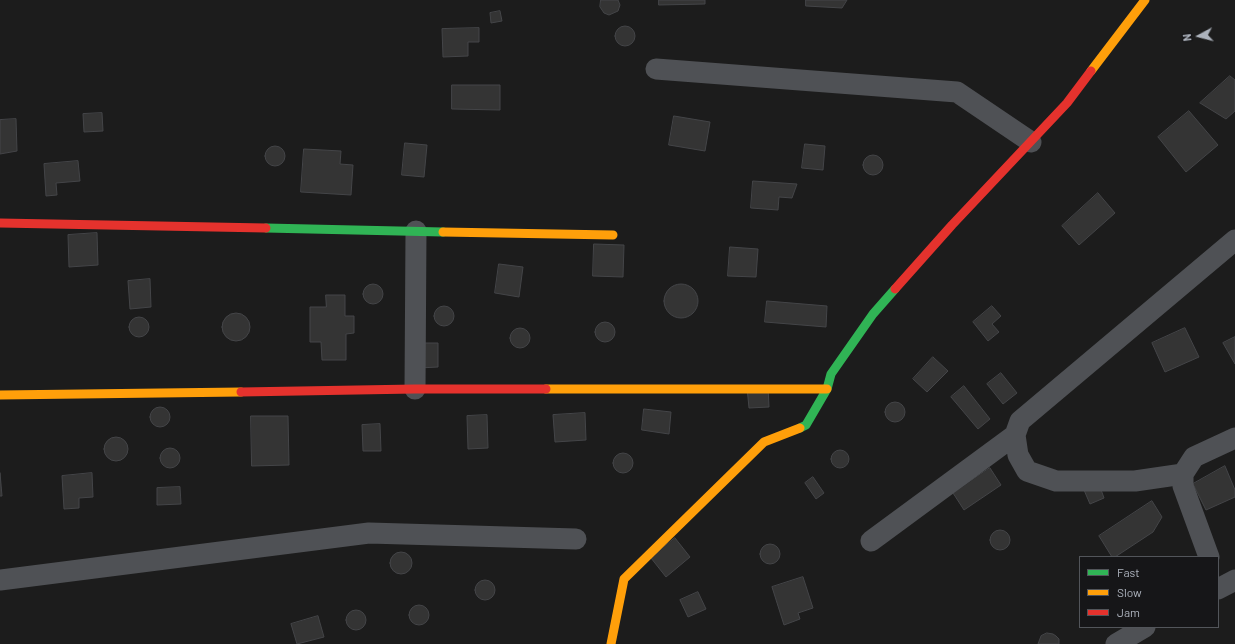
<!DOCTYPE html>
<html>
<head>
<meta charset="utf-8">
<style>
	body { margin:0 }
	#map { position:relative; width:1235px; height:644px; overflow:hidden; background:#1c1c1c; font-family:Barlow,sans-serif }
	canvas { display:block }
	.legend { position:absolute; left:1079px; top:556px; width:140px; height:72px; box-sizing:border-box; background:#161618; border:1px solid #52555a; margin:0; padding:5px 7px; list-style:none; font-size:12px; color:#adb3bd }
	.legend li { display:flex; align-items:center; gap:8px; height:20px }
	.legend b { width:20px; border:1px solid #52555a }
	.north { position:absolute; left:1179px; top:16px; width:40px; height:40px; -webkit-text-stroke:3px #161618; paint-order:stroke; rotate:263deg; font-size:11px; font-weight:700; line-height:16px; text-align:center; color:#adb3bd }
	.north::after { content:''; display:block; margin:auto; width:14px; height:18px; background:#adb3bd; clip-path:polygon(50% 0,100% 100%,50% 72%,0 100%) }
</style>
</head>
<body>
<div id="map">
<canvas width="1235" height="644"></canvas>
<ul class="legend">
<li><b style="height:5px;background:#30b455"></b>Fast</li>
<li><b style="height:5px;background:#ff9f0a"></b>Slow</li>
<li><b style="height:5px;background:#e5322d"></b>Jam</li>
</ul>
<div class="north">N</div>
</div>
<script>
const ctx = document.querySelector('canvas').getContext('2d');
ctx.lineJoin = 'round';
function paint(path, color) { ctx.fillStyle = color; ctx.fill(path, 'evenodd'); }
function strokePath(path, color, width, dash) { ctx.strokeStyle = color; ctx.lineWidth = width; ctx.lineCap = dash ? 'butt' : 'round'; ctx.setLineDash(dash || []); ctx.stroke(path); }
const building = new Path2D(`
	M 601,0 L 618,0 L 620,5 L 618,11 L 609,15 L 604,13 L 600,7 Z
	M 659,0 L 705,0 L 705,4 L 659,5 Z
	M 806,0 L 847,0 L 842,8 L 806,6 Z
	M 500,11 L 502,21 L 491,23 L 490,13 Z
	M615 36a10 10 0 1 1 20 0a10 10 0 1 1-20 0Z
	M 479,28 L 479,42 L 468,42 L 468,56 L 443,57 L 442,29 Z
	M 1230,76 L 1235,80 L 1235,111 L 1226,119 L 1200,103 Z
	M 452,85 L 500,85 L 500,110 L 452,109 Z
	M 1189,111 L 1218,145 L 1186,172 L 1158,137 Z
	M 102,113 L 103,131 L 84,132 L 83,114 Z
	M 674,116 L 710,122 L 705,151 L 669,145 Z
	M 16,119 L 17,151 L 0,154 L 0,120 Z
	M 405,143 L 427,145 L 424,177 L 402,175 Z
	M 805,144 L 825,146 L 823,170 L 802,168 Z
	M265 156a10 10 0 1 1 20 0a10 10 0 1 1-20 0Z
	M 304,149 L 341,151 L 340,164 L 353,165 L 351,195 L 301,192 Z
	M863 165a10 10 0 1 1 20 0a10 10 0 1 1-20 0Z
	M 78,161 L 80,181 L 56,183 L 57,195 L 46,196 L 44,164 Z
	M 753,181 L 797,184 L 792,198 L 779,197 L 778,210 L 751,208 Z
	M 1098,193 L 1115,213 L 1079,245 L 1062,226 Z
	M 97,233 L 98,265 L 69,267 L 68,235 Z
	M 594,244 L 624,245 L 623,277 L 593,276 Z
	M 730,247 L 758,249 L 756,277 L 728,276 Z
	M 499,264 L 523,267 L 519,297 L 495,293 Z
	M 150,279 L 151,307 L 130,309 L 128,281 Z
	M363 294a10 10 0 1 1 20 0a10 10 0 1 1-20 0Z
	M664 301a17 17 0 1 1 34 0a17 17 0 1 1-34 0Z
	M 326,295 L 345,295 L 345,316 L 354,316 L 354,333 L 346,334 L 346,360 L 322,360 L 321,342 L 310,342 L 310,307 L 326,307 Z
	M 767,301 L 827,306 L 826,327 L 765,322 Z
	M 992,306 L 1001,316 L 992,324 L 999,332 L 988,341 L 973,322 Z
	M434 316a10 10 0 1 1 20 0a10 10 0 1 1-20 0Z
	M222 327a14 14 0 1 1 28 0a14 14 0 1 1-28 0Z
	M129 327a10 10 0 1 1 20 0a10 10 0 1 1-20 0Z
	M595 332a10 10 0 1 1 20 0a10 10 0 1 1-20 0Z
	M 1185,328 L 1199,357 L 1165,372 L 1152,343 Z
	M510 338a10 10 0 1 1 20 0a10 10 0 1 1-20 0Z
	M 1235,337 L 1235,364 L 1223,343 Z
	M 418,343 L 438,343 L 438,367 L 419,368 Z
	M 933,357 L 948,371 L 927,392 L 913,379 Z
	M 1001,373 L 1017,393 L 1003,404 L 987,384 Z
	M 768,386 L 769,407 L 749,408 L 747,387 Z
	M 964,386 L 990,419 L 978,429 L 951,397 Z
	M885 412a10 10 0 1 1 20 0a10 10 0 1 1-20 0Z
	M150 417a10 10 0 1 1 20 0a10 10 0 1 1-20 0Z
	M 644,409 L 671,412 L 669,434 L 642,430 Z
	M 585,413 L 586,440 L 555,442 L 553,415 Z
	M 487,415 L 488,448 L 468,449 L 467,416 Z
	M 251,416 L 288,416 L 289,465 L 252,466 Z
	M 380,424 L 381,451 L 363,451 L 362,425 Z
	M104 449a12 12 0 1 1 24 0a12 12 0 1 1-24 0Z
	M160 458a10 10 0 1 1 20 0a10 10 0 1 1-20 0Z
	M831 459a9 9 0 1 1 18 0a9 9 0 1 1-18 0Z
	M613 463a10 10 0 1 1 20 0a10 10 0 1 1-20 0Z
	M 1225,466 L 1235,490 L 1235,497 L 1206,510 L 1193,484 Z
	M 990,468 L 1001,485 L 964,510 L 953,493 Z
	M 0,473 L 2,496 L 0,496 Z
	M 92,473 L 93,497 L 79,498 L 79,508 L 64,509 L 62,476 Z
	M 813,477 L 824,493 L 816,499 L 805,483 Z
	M 1099,484 L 1104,498 L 1090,504 L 1084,490 Z
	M 180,487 L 181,504 L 157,505 L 157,488 Z
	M 1152,501 L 1162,517 L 1153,532 L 1115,557 L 1112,557 L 1099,536 Z
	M990 540a10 10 0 1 1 20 0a10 10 0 1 1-20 0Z
	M 675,538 L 690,557 L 666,577 L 651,558 Z
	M760 554a10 10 0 1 1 20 0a10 10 0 1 1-20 0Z
	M390 563a11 11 0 1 1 22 0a11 11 0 1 1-22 0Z
	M 803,577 L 813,608 L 798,613 L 800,619 L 784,625 L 772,587 Z
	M475 590a10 10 0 1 1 20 0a10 10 0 1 1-20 0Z
	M 698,592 L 706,609 L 688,617 L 680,600 Z
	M409 615a10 10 0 1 1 20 0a10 10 0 1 1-20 0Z
	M346 620a10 10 0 1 1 20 0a10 10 0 1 1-20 0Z
	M 318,616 L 324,637 L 297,644 L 291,624 Z
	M 1047,633 L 1053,634 L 1056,636 L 1059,639 L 1059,644 L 1038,644 L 1041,636 Z`);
const street = new Path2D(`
	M 656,69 L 957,92 L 1031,142
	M 415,389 L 416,231
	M 1183,474 L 1135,481 L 1056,481 L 1027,471 L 1018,455 L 1015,435 L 1020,421 L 1235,240
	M 871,541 L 1015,435
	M 1209,557 L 1183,486 L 1183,474 L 1194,457 L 1235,438
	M 0,580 L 369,533 L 576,539
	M 1218,589 L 1235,580
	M 1116,644 L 1145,627`);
const fast = new Path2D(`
	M 266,228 L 443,232
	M 800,428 L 806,425 L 827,389 L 831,374 L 873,314 L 895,289`);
const slow = new Path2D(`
	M 1091,71 L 1145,0
	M 443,232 L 613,235
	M 546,389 L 827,389
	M 0,395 L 241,392
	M 611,644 L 624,579 L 764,442 L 800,428`);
const jam = new Path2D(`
	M 0,223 L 266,228
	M 895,289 L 952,225 L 1067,103 L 1091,71
	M 241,392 L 415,389 L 546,389`);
paint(building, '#343434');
strokePath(building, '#444548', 1);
strokePath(street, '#4f5155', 21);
strokePath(fast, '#30b455', 9);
strokePath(slow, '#ff9f0a', 9);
strokePath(jam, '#e5322d', 9);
</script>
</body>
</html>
